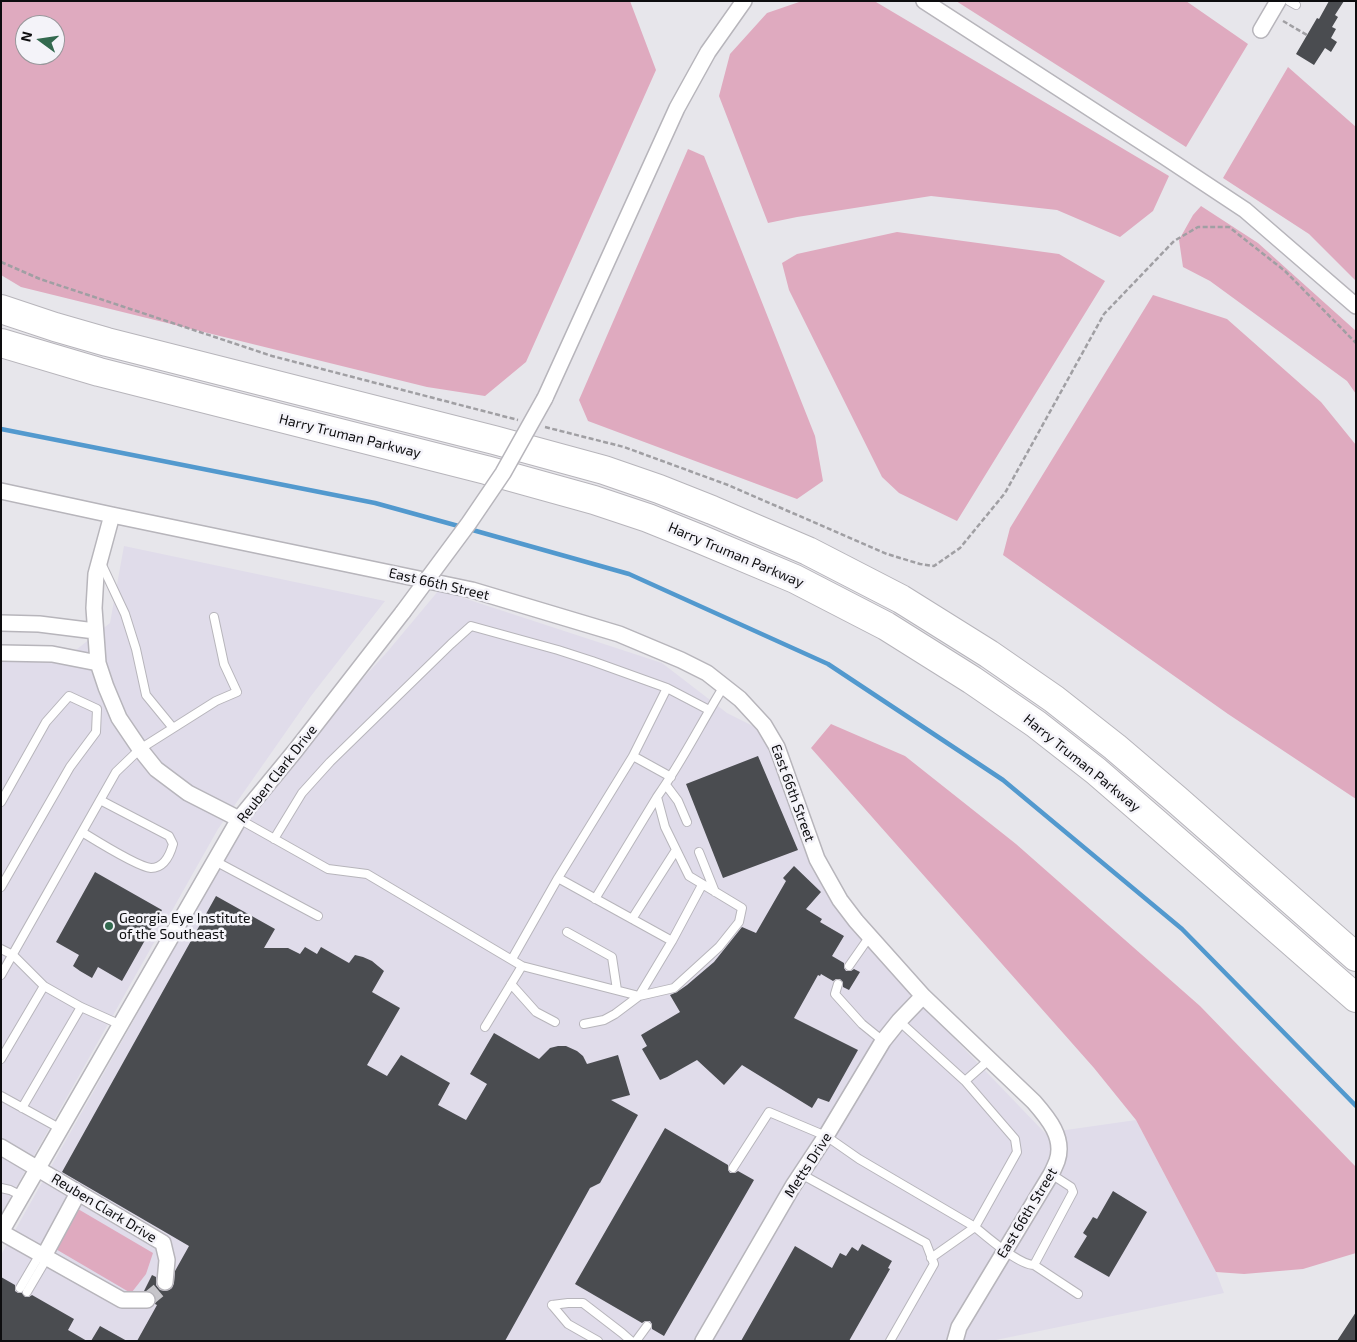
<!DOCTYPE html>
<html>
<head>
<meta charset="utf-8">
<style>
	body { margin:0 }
	#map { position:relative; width:1357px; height:1342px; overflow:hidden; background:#e7e6eb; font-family:"Exo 2",sans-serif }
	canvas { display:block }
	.frame { position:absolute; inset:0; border:2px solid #0d0d0f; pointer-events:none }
	.north { position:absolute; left:15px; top:15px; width:50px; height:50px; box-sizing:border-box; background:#f4f3f9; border:1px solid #98979b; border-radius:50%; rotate:284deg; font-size:14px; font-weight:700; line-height:20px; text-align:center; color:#0d0d0f }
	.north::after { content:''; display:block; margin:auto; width:18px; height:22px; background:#33694f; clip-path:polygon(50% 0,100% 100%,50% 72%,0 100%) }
</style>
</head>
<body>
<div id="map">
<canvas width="1357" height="1342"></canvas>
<div class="frame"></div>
<div class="north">N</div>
</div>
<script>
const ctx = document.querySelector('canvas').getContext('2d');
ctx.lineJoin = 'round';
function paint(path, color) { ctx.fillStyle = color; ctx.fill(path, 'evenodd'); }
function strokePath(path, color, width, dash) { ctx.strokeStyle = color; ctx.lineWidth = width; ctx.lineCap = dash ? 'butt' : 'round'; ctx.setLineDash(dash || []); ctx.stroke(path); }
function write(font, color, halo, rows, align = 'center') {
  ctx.font = font + ' "Exo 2",sans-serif'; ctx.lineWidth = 5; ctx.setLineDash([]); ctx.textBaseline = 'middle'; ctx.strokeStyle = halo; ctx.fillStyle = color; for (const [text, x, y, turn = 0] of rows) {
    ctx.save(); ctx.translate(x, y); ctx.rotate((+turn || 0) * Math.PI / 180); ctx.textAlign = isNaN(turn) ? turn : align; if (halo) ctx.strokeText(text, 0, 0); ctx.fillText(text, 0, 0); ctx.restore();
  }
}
const built = new Path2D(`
	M 124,546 L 385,601 L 311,696 L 218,829 L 1,1214 L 1,655 L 62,661 L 110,623 Z
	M 439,590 L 662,663 L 727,713 L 757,728 L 769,741 L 831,900 L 923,1006 L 1045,1133 L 1136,1120 L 1216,1272 L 1224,1293 L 991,1341 L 1,1341 L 1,1255 L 130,1027 L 235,838 L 326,719 L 388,651 Z`);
const green = new Path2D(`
	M 1,1 L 630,1 L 656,70 L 526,362 L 485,396 L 427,387 L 21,287 L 1,275 ZM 25,25 L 55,25 L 55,55 L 25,55 Z
	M 802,1 L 876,2 L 1169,176 L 1153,211 L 1120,237 L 1057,210 L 931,196 L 797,217 L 768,223 L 719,96 L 730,54 L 767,13 Z
	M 956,1 L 1186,1 L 1248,44 L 1186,147 Z
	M 1288,67 L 1356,127 L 1356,281 L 1309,234 L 1223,178 Z
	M 688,149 L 704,156 L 815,436 L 823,481 L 797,499 L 588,421 L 579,400 Z
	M 1201,206 L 1258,243 L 1356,331 L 1356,394 L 1347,381 L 1210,281 L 1183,267 L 1179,240 L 1193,215 Z
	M 897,232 L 1059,254 L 1105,281 L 957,521 L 899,493 L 882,477 L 789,290 L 782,263 L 797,254 Z
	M 1153,295 L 1227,319 L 1321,402 L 1356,445 L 1356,799 L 1228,714 L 1003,555 L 1010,528 Z
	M 831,724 L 905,756 L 1016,844 L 1200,1006 L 1356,1167 L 1356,1253 L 1303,1269 L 1244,1274 L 1216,1272 L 1136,1120 L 1094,1068 L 811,748 Z
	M 78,1209 L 153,1253 L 146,1274 L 132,1292 L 129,1292 L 54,1248 Z`);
const stream = new Path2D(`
	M 1,429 L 375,503 L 462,527
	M 469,529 L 629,574 L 828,664 L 1003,780 L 1182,929 L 1356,1106`);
const building = new Path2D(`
	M 1329,1 L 1344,1 L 1335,15 L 1338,17 L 1332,27 L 1336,29 L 1331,38 L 1337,42 L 1331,52 L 1325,48 L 1314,65 L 1296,54 L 1317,18 L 1319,19 Z
	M 758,756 L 798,850 L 723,878 L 686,784 Z
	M 794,866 L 821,892 L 806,909 L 822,919 L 820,922 L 844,936 L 832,956 L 844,963 L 844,968 L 846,971 L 851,971 L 854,969 L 860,972 L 849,990 L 843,987 L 843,982 L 840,979 L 836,979 L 833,981 L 821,974 L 820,976 L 818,975 L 794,1018 L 858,1050 L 829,1102 L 818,1098 L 812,1108 L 742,1065 L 724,1085 L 697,1060 L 667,1077 L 660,1080 L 642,1049 L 647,1046 L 641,1035 L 680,1012 L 670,995 L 677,992 L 687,985 L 714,962 L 742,927 L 756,933 L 786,881 L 783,878 Z
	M 95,872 L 162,910 L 122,981 L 98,967 L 92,978 L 80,971 L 73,966 L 79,955 L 56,942 Z
	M 216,896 L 275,929 L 264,948 L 288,948 L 300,954 L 305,947 L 317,954 L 321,947 L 349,963 L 355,955 L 363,957 L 372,961 L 384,971 L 372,992 L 400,1008 L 367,1065 L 387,1076 L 401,1055 L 450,1083 L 438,1105 L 466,1120 L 487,1084 L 470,1074 L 494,1033 L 539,1059 L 550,1048 L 558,1046 L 566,1046 L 577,1051 L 583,1056 L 587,1064 L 618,1055 L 630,1095 L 611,1100 L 638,1115 L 600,1183 L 590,1188 L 505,1341 L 137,1341 L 157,1305 L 155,1304 L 156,1300 L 155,1295 L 151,1292 L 144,1291 L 152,1275 L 156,1277 L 156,1285 L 160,1290 L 165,1291 L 169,1290 L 172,1288 L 174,1283 L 175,1271 L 189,1246 L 62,1172 Z
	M 665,1128 L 728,1165 L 728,1170 L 730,1173 L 735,1173 L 738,1171 L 754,1180 L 664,1336 L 652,1329 L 652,1324 L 650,1321 L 645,1321 L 642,1323 L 575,1284 Z
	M 1113,1191 L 1147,1212 L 1109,1277 L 1074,1257 L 1087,1236 L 1083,1233 L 1093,1217 L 1097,1219 Z
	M 862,1244 L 892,1261 L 888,1268 L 890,1269 L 849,1341 L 741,1341 L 795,1246 L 832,1268 L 840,1253 L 846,1256 L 852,1247 L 858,1251 Z
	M 1,1277 L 15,1285 L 15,1291 L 18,1293 L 22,1293 L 25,1297 L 29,1297 L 32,1295 L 74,1319 L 68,1330 L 87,1341 L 1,1341 Z
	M 1356,1312 L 1356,1341 L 1337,1341 Z
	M 100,1326 L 127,1341 L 91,1341 Z`);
const minorTunnel = new Path2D(`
	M 147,1300 L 159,1290 L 165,1282`);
const path = new Path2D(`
	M 1283,21 L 1307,35
	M 1,262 L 40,279 L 272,356 L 518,420
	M 545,427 L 624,447 L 728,485 L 887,554 L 920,564 L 934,566 L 960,548 L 1005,493 L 1104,314 L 1174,241 L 1198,227 L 1229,227 L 1285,271 L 1356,343`);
const service = new Path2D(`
	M 1289,1 L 1296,5
	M 101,563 L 125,614 L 136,649 L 146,695 L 173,728
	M 633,756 L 671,777
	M 666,785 L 678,801 L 687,822
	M 1,802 L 46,722 L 69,696 L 97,709 L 96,732 L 70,767 L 1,887
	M 239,819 L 328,869 L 367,874 L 522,966 L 639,996 L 674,988 L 719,947 L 739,922 L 742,908 L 689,876 L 665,827 L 657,797 C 682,762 701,723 724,686
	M 82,832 C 95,840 138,867 151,868 C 164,868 170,855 173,844 L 169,836 L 100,800
	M 274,839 L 302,793 L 330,762 L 451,644 L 471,626 L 558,650 L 592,661 L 667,688 L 709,710
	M 699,852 L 715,892
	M 215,861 L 318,916
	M 558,878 L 672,941
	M 595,899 L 657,797
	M 632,919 L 676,850
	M 567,932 L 612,957 L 617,990
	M 1,949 L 13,955 L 44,986 L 81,1007 L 121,1025
	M 512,959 L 558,878 L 633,756 L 667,688
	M 849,966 L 870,936
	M 1,975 L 116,772 L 140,749 L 216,701 L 237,692 L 224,664 L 214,617
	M 511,984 L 536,1012 L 555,1022
	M 838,984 L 835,994 L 862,1024 L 883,1041
	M 899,1021 L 965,1081
	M 584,1024 L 604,1020 L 615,1014 L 639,996 L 672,941 L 702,885
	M 485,1027 L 522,966
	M 1,1059 L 44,986
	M 1,1096 L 61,1129
	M 22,1108 L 81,1007
	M 733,1168 L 769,1112 L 826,1136 L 859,1159 L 975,1227 L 1017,1152 L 1015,1139 L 965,1081 L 990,1059
	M 801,1174 L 926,1243 L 934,1264 L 890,1341
	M 1,1188 L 10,1190 L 22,1196
	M 931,1258 L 975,1227 C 987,1237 1019,1265 1034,1265 L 1078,1294
	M 1034,1265 L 1073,1192 L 1071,1187 L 1051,1174
	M 20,1288 L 40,1254
	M 27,1292 L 47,1258
	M 552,1305 L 568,1303 L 583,1303 L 622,1333 L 631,1341
	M 552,1305 L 568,1324 L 598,1341
	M 636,1341 L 647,1326`);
const minor = new Path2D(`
	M 924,1 L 1165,157 L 1245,210 L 1356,306
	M 1261,30 L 1278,1
	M 545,398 L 677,108 L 708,52 L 744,1
	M 1,491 L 112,515 L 472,590 L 619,634 L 681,660 L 707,673 L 740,699 L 764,725 L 777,747 L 817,859 L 840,900 L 856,921 L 923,996 L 1034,1102 C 1048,1118 1065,1138 1057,1161 C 1055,1166 1053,1171 1050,1176 L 959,1327 L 955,1341
	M 112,515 L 96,574 L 94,608 L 98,663 L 106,687 L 119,718 L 140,749 L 156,769 L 188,793 L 239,819
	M 1,623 L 39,624 L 95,631
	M 1,653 L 52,654 L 98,663
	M 1,1147 L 163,1243 L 167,1260 L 165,1282
	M 1,1232 L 239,819 L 295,751 L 403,612
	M 1,1232 L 122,1300 L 147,1300
	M 44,1256 L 78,1193
	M 703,1341 L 793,1186 L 826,1136 L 883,1041 L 899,1021 L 923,996`);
const motorway = new Path2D(`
	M 1,309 L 55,327 L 107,342 L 494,440 L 604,470 L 659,489 L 712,510 L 808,551 L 901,599 L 989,654 L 1054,699 L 1115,747 L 1176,799 L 1356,957
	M 1,343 L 99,372 L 486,470 L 594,500 L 648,518 L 700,539 L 795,579 L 886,626 L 972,680 L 1036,724 L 1096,771 L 1156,823 L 1356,998`);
const minorBridge = new Path2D(`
	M 403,612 L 469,523 L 503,473 L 545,398`);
const markers = [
	[109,926,5,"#33694f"]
];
const streetNames = [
	["Harry Truman Parkway",350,436,14],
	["Harry Truman Parkway",736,555,23],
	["East 66th Street",439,584,13],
	["Harry Truman Parkway",1082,763,39],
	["Reuben Clark Drive",277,774,-52],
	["East 66th Street",793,793,70],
	["Metts Drive",808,1165,-57],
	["Reuben Clark Drive",104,1208,31],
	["East 66th Street",1027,1213,-59]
];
const poiNames = [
	["Georgia Eye Institute",119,918],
	["of the Southeast",119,934]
];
paint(built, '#e0dcea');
paint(green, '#dfaabf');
strokePath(stream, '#5299ce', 4.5);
paint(building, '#4a4c50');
strokePath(minorTunnel, '#c6c5ca', 15, [15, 8]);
strokePath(service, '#b7b5bb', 10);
strokePath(minor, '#b7b5bb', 18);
strokePath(motorway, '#b7b5bb', 30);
strokePath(path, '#a09fa3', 2.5, [5, 2.5]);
strokePath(service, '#fff', 8);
strokePath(minor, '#fff', 15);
strokePath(motorway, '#fff', 28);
strokePath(minorBridge, '#b7b5bb', 18, []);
strokePath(minorBridge, '#fff', 15);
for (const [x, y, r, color] of markers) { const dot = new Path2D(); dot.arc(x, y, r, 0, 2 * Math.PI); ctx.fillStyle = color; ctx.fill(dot); strokePath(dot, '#f4f3f9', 2); }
write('14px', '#0d0d0f', '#f4f3f9', streetNames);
write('14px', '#0d0d0f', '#f4f3f9', poiNames, 'left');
</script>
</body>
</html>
